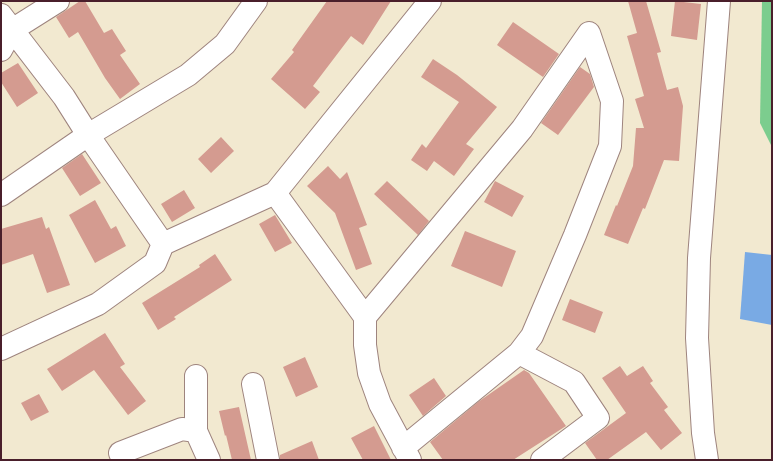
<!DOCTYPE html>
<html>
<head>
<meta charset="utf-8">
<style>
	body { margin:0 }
	#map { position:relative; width:773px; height:461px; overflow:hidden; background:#f2e9d0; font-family:"Sorts Mill Goudy",serif }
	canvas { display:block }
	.frame { position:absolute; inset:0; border:2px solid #4a1f2b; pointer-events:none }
</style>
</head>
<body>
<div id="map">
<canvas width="773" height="461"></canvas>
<div class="frame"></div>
</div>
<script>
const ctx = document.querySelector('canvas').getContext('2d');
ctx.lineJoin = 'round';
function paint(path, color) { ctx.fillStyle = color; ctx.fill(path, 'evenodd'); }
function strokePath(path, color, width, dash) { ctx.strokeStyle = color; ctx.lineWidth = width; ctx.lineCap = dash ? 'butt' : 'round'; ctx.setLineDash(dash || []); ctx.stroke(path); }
const green = new Path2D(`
	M 762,1 L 772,1 L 772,145 L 771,145 L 760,123 Z`);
const water = new Path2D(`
	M 745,252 L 772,255 L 772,325 L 740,319 Z`);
const building = new Path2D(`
	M 80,1 L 85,1 L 104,33 L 112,29 L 126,51 L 120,55 L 140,84 L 120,99 L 105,78 L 78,32 L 69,38 L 56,17 Z
	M 327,1 L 391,1 L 363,45 L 351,36 L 313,86 L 320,92 L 305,109 L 271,79 L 294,52 L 292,50 Z
	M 628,1 L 646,1 L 661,52 L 657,53 L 667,90 L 678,87 L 683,106 L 679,161 L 664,160 L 645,209 L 643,208 L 628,244 L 604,235 L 616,205 L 617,206 L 633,166 L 636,128 L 644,128 L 635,99 L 644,96 L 627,36 L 637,33 Z
	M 675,1 L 701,4 L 697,40 L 671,36 Z
	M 513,22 L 559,54 L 543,77 L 497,45 Z
	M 433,59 L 457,75 L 497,107 L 466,144 L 474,149 L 454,176 L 434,161 L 427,171 L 411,160 L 422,144 L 426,148 L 459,102 L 421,77 Z
	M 18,63 L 38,93 L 17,107 L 1,82 L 1,73 Z
	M 580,67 L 590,74 L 594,87 L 558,135 L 541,123 Z
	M 221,137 L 234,151 L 211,173 L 198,159 Z
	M 82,154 L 101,183 L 80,196 L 62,168 Z
	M 328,166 L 340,179 L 347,172 L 367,225 L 359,228 L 372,264 L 356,270 L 335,213 L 307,186 Z
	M 387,181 L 429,221 L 418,235 L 374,194 Z
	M 495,181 L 524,196 L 512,217 L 484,202 Z
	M 184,190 L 195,208 L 172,222 L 161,204 Z
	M 95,200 L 111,229 L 116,226 L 126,246 L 95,263 L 69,215 Z
	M 275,215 L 292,243 L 275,252 L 259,224 Z
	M 42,217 L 46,229 L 49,227 L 70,285 L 47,293 L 33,254 L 1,265 L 1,229 Z
	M 465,231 L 516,251 L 502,287 L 451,266 Z
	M 215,254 L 232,280 L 174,317 L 176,319 L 158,330 L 142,303 L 200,267 L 199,265 Z
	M 570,299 L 603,312 L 595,333 L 562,320 Z
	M 105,333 L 125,364 L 120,367 L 146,401 L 128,415 L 94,370 L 62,391 L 47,369 Z
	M 305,357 L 318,387 L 296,397 L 283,367 Z
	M 620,366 L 627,376 L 643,366 L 653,381 L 650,383 L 668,407 L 664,410 L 682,433 L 661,450 L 646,432 L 607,460 L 597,460 L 585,443 L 626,413 L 602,378 Z
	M 524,370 L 529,373 L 566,426 L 513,460 L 443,460 L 430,442 L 478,402 Z
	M 434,378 L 446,396 L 423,416 L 409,395 Z
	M 39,394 L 49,412 L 31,421 L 21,403 Z
	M 239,407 L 251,460 L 232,460 L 226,435 L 225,436 L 219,411 Z
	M 374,426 L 391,460 L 363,460 L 351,438 Z
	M 312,441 L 319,460 L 280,460 L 280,455 Z`);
const minor = new Path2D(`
	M 1,15 L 64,97 L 88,135 L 163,244
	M 1,50 L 12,30 L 58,1
	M 275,193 L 365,317 L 365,345 L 369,373 L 380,404 L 410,460
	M 1,195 L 88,135 L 188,75 L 225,44 L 256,1
	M 365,317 L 522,129 L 589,33 L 612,101 L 610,146 L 575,235 L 532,336 L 519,353 L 403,448
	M 1,349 L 98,304 L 155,263 L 163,244 L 275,193 L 430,1
	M 519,353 L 574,382 L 598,418 L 542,460
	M 196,376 L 196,431
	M 253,384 L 268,460
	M 123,460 L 120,453 L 182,429 L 196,431 L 209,460
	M 707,460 L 703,433 L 697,338 L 699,258 L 719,1`);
paint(green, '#7ccd8e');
paint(water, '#79aae4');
paint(building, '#d49b90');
strokePath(minor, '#9e847e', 24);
strokePath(minor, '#fff', 22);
</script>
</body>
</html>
